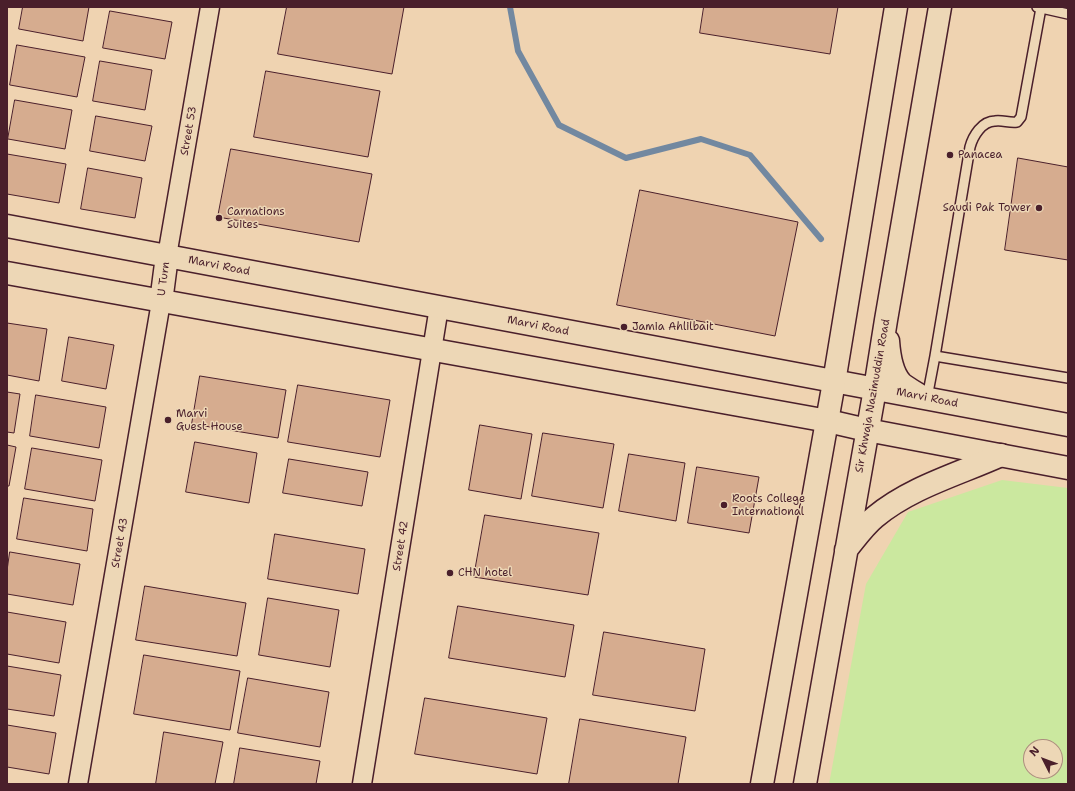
<!DOCTYPE html>
<html>
<head>
<meta charset="utf-8">
<style>
	body { margin:0 }
	#map { position:relative; width:1075px; height:791px; overflow:hidden; background:#efd3b1; font-family:"Shantell Sans",sans-serif }
	canvas { display:block }
	.frame { position:absolute; inset:0; border:8px solid #4a1f2b; pointer-events:none }
	.north { position:absolute; left:1023px; top:739px; width:40px; height:40px; box-sizing:border-box; background:#edd7b6; border:1px solid #ac8d7e; border-radius:50%; rotate:312deg; font-size:11px; font-weight:700; line-height:16px; text-align:center; color:#4a1f2b }
	.north::after { content:''; display:block; margin:auto; width:14px; height:18px; background:#4a1f2b; clip-path:polygon(50% 0,100% 100%,50% 72%,0 100%) }
</style>
</head>
<body>
<div id="map">
<canvas width="1075" height="791"></canvas>
<div class="frame"></div>
<div class="north">N</div>
</div>
<script>
const ctx = document.querySelector('canvas').getContext('2d');
ctx.lineJoin = 'round';
function paint(path, color) { ctx.fillStyle = color; ctx.fill(path, 'evenodd'); }
function strokePath(path, color, width, dash) { ctx.strokeStyle = color; ctx.lineWidth = width; ctx.lineCap = dash ? 'butt' : 'round'; ctx.setLineDash(dash || []); ctx.stroke(path); }
function write(font, color, halo, rows, align = 'center') {
  ctx.font = font + ' "Shantell Sans",sans-serif'; ctx.lineWidth = 3; ctx.setLineDash([]); ctx.textBaseline = 'middle'; ctx.strokeStyle = halo; ctx.fillStyle = color; for (const [text, x, y, turn = 0] of rows) {
    ctx.save(); ctx.translate(x, y); ctx.rotate((+turn || 0) * Math.PI / 180); ctx.textAlign = isNaN(turn) ? turn : align; if (halo) ctx.strokeText(text, 0, 0); ctx.fillText(text, 0, 0); ctx.restore();
  }
}
const green = new Path2D(`
	M 1002,480 L 1068,488 L 1068,784 L 829,784 L 866,584 L 908,512 ZM 1031,747 L 1055,747 L 1055,771 L 1031,771 Z`);
const stream = new Path2D(`
	M 510,7 L 518,51 L 559,125 L 626,158 L 701,139 L 750,155 L 821,239`);
const building = new Path2D(`
	M 23,7 L 89,7 L 83,41 L 19,29 Z
	M 287,7 L 404,7 L 392,74 L 278,54 Z
	M 704,7 L 838,7 L 830,54 L 700,33 Z
	M 110,11 L 172,22 L 165,59 L 103,48 Z
	M 17,45 L 85,57 L 77,97 L 10,85 Z
	M 100,61 L 152,70 L 145,110 L 93,101 Z
	M 266,71 L 380,91 L 368,157 L 254,137 Z
	M 15,100 L 72,110 L 65,149 L 8,139 Z
	M 96,116 L 152,126 L 145,161 L 90,151 Z
	M 231,149 L 372,174 L 359,242 L 218,217 Z
	M 7,154 L 66,164 L 59,203 L 7,194 Z
	M 1018,158 L 1068,167 L 1068,260 L 1005,250 Z
	M 88,168 L 142,178 L 135,218 L 81,209 Z
	M 640,190 L 798,222 L 775,336 L 617,305 Z
	M 7,323 L 47,329 L 39,381 L 7,375 Z
	M 69,337 L 114,345 L 106,389 L 62,381 Z
	M 200,376 L 286,390 L 278,438 L 192,424 Z
	M 298,385 L 390,400 L 380,457 L 288,442 Z
	M 7,392 L 20,394 L 14,433 L 7,432 Z
	M 36,395 L 106,407 L 99,448 L 30,436 Z
	M 480,425 L 532,434 L 521,499 L 469,490 Z
	M 543,433 L 614,444 L 603,508 L 532,496 Z
	M 195,442 L 257,453 L 249,503 L 186,492 Z
	M 7,445 L 16,447 L 9,486 L 7,486 Z
	M 32,448 L 102,460 L 95,501 L 25,489 Z
	M 629,454 L 685,463 L 676,521 L 619,511 Z
	M 289,459 L 368,472 L 362,506 L 283,493 Z
	M 697,467 L 759,477 L 749,533 L 688,523 Z
	M 24,498 L 93,509 L 87,551 L 17,539 Z
	M 485,515 L 599,533 L 588,595 L 474,577 Z
	M 275,534 L 365,549 L 358,594 L 268,579 Z
	M 10,552 L 80,564 L 73,605 L 7,594 L 7,571 Z
	M 145,586 L 246,603 L 237,656 L 136,640 Z
	M 268,598 L 339,610 L 330,667 L 259,655 Z
	M 458,606 L 574,625 L 565,677 L 449,658 Z
	M 7,612 L 66,622 L 59,663 L 7,654 Z
	M 604,632 L 705,649 L 695,711 L 593,695 Z
	M 144,655 L 240,671 L 230,730 L 134,714 Z
	M 7,666 L 61,675 L 54,716 L 7,709 Z
	M 248,678 L 329,692 L 320,747 L 238,733 Z
	M 425,698 L 547,718 L 537,774 L 415,754 Z
	M 580,719 L 686,737 L 678,784 L 569,784 Z
	M 7,725 L 56,733 L 49,774 L 7,767 Z
	M 164,732 L 223,742 L 215,784 L 156,784 Z
	M 240,748 L 320,761 L 316,784 L 234,784 Z`);
const service = new Path2D(`
	M 1037,7 L 1068,14
	M 935,356 L 1068,378
	M 927,398 L 935,356 L 970,147 C 973,136 982,121 995,121 C 1003,120 1009,123 1017,122 L 1021,117 L 1041,8`);
const minor = new Path2D(`
	M 167,256 L 210,7
	M 78,784 L 161,302
	M 362,784 L 439,307`);
const tertiary = new Path2D(`
	M 7,226 L 1068,425
	M 7,273 L 828,421 L 867,430 L 1068,468
	M 161,302 L 167,256`);
const secondary = new Path2D(`
	M 888,341 C 889,355 891,372 901,383 C 907,388 916,393 922,397
	M 846,550 C 855,539 864,526 875,517 C 911,487 959,474 1001,455
	M 762,784 L 834,382 L 896,7
	M 805,784 L 875,389 L 886,320 L 940,7`);
const markers = [
	[950,155,4,"#4a1f2b"],
	[1039,208,4,"#4a1f2b"],
	[219,218,4,"#4a1f2b"],
	[624,327,4,"#4a1f2b"],
	[168,420,4,"#4a1f2b"],
	[724,505,4,"#4a1f2b"],
	[450,573,4,"#4a1f2b"]
];
const streetNames = [
	["Street 53",189,131,-80],
	["Marvi Road",219,266,11],
	["U Turn",164,279,-82],
	["Marvi Road",538,326,11],
	["Sir Khwaja Nazimuddin Road",873,396,-80],
	["Marvi Road",927,398,11],
	["Street 43",120,543,-80],
	["Street 42",401,546,-81]
];
const poiNames = [
	["Panacea",958,155],
	["Saudi Pak Tower",1031,208,"right"],
	["Carnations",227,212],
	["Suites",227,225],
	["Jamia Ahlilbait",632,327],
	["Marvi",176,414],
	["Guest House",176,427],
	["Roots College",732,499],
	["International",732,512],
	["CHN hotel",458,573]
];
paint(green, '#cbe89f');
strokePath(stream, '#7288a0', 6);
paint(building, '#d6ac8f');
strokePath(building, '#4a1f2b', 1);
strokePath(service, '#4a1f2b', 12);
strokePath(minor, '#4a1f2b', 21);
strokePath(tertiary, '#4a1f2b', 25);
strokePath(secondary, '#4a1f2b', 25);
strokePath(service, '#edd7b6', 9);
strokePath(minor, '#edd7b6', 18);
strokePath(tertiary, '#edd7b6', 22);
strokePath(secondary, '#edd7b6', 22);
for (const [x, y, r, color] of markers) { const dot = new Path2D(); dot.arc(x, y, r, 0, 2 * Math.PI); ctx.fillStyle = color; ctx.fill(dot); strokePath(dot, '#edd7b6', 1.5); }
write('11px', '#4a1f2b', '#edd7b6', streetNames);
write('11px', '#4a1f2b', '#edd7b6', poiNames, 'left');
</script>
</body>
</html>
